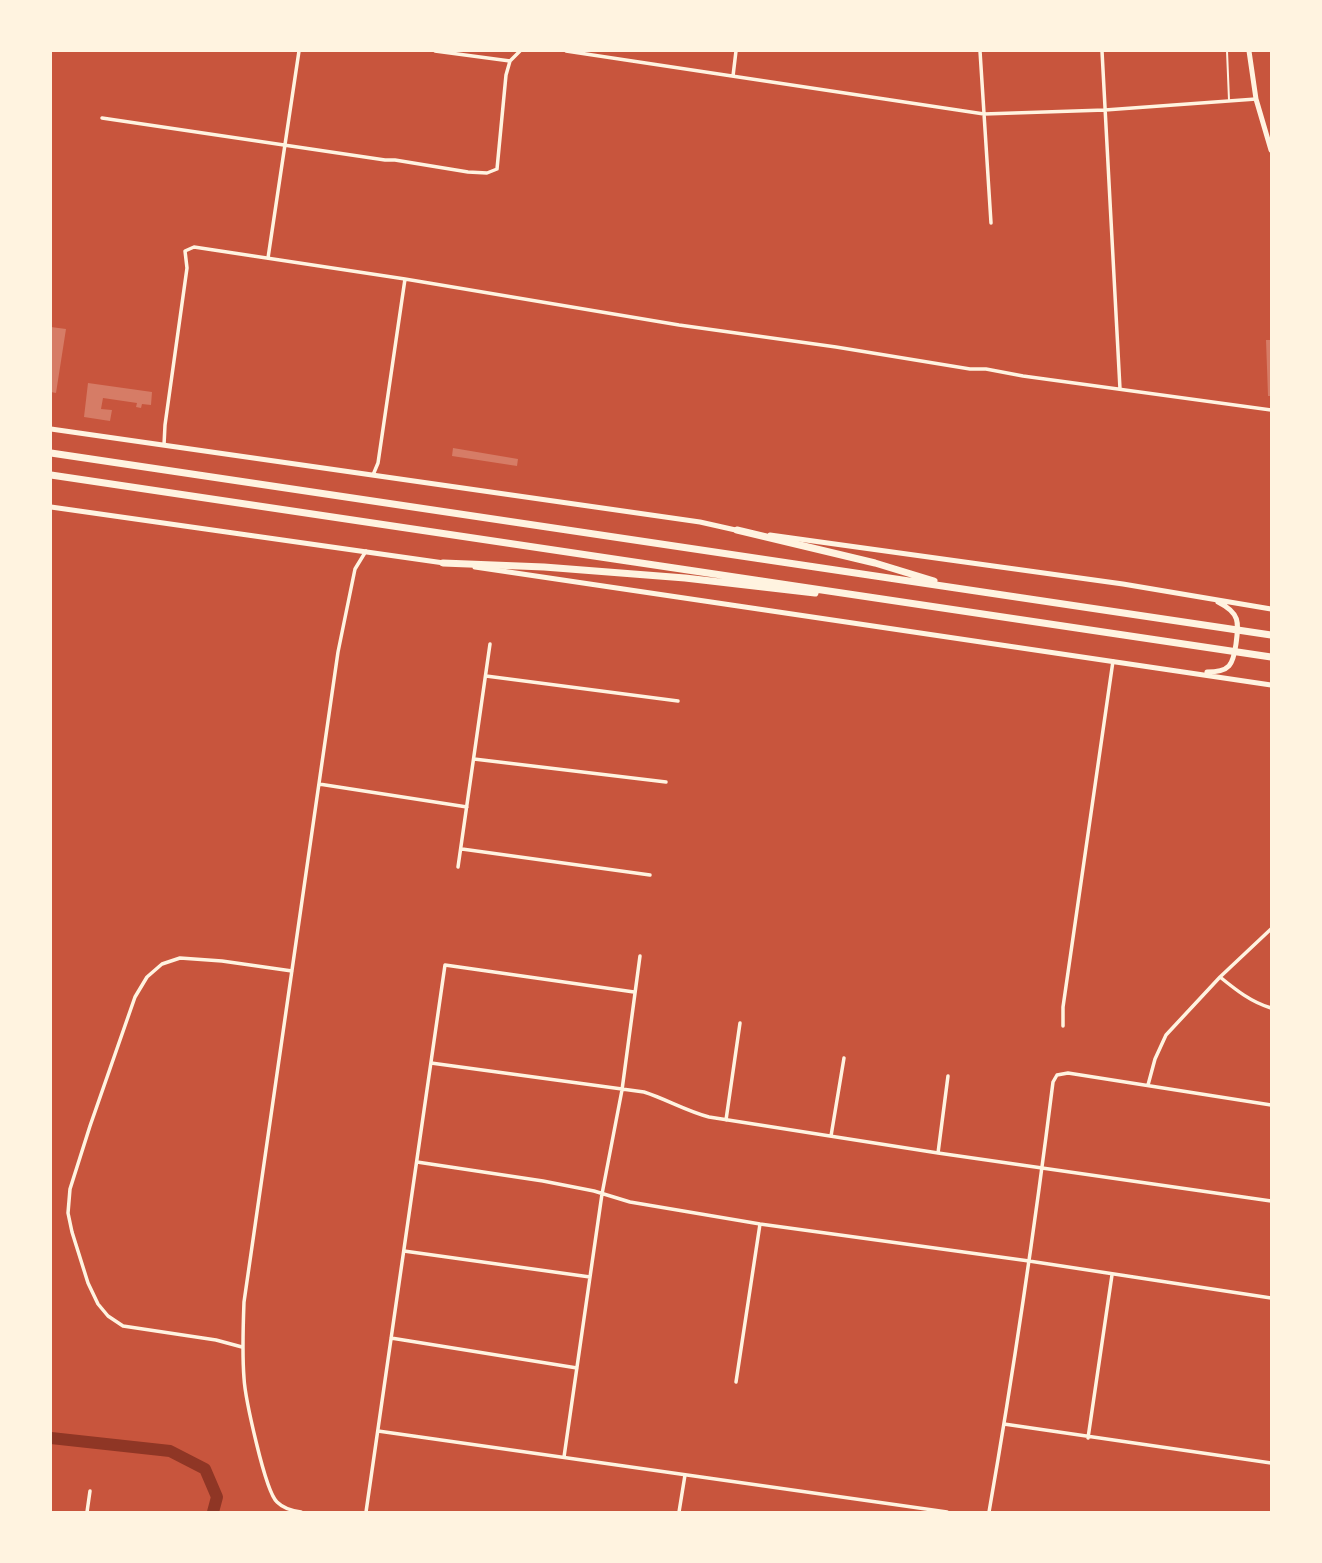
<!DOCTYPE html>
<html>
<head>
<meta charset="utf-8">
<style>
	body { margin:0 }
	#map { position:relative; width:1322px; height:1563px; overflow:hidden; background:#c8553d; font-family:"Times New Roman",serif }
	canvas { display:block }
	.frame { position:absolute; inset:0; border:52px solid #fff3e0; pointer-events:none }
</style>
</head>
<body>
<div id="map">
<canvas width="1322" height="1563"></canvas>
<div class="frame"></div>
</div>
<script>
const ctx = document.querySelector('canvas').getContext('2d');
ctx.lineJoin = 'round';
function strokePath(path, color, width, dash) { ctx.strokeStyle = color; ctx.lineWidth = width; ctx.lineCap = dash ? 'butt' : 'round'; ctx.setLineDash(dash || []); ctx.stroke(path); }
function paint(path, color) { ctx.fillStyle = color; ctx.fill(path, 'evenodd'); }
const river = new Path2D(`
	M 51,1438 L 170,1451 L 205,1469 L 217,1497 L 213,1512`);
const building = new Path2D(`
	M 51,327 L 66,329 L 56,393 L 51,392 Z
	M 1266,340 L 1271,340 L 1271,396 L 1268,396 Z
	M 88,383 L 152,392 L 151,405 L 142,404 L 141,408 L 136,407 L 137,403 L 103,398 L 101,409 L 112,410 L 110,421 L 84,417 Z
	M 453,448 L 518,459 L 517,466 L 452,456 Z`);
const service = new Path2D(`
	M 1227,51 L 1229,100`);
const minor = new Path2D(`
	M 435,51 L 510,61
	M 566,51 L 984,114 L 1105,110 L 1256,99
	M 980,51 L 991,223
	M 1102,51 L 1120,389
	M 733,76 L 736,51
	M 102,118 L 385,160 L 395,160 L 468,172 L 487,173 L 497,169 L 506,75 L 510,61 L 520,51
	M 268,258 L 299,51
	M 164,445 L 165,425 L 187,268 L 185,251 L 194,247 L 405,279 L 679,325 L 836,347 L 970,369 L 986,369 L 1023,376 L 1271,410
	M 373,475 L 378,463 L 405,279
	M 486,676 L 678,701
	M 474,759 L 666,782
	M 319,784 L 467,807
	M 462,849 L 650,875
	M 458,867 L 490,644
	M 1220,977 C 1236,990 1251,1002 1271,1008
	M 1063,1026 L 1063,1007 L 1113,661
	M 431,1063 L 644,1092 C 666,1099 686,1111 709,1117 L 938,1153 L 1271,1201
	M 1148,1085 L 1155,1059 L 1166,1035 L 1220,977 L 1271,929
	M 726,1120 L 740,1023
	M 831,1136 L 844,1058
	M 938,1153 L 948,1076
	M 417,1162 L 543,1181 L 594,1191 L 630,1202 L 760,1224 L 1029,1261 L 1271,1298
	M 404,1251 L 590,1277
	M 391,1338 L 577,1368
	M 242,1347 L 216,1340 L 123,1326 L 108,1316 L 98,1304 L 88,1283 L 72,1232 L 68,1213 L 70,1189 L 90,1126 L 135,997 L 147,977 L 162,964 L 180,958 L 222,961 L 292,971
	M 736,1382 L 760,1224
	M 1004,1424 L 1271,1463
	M 378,1431 L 947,1512
	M 1088,1438 L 1112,1275
	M 564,1457 L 602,1194 L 622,1090 L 640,956
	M 87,1512 L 90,1491
	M 301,1512 C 293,1511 283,1508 277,1502 C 265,1491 245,1397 244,1378 C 242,1353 243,1328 244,1302 L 338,652 L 355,569 L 366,551
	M 366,1512 L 445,965 L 634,992
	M 679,1512 L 685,1475
	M 989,1512 C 1014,1369 1035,1226 1053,1082 L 1057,1075 L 1068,1073 L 1271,1105`);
const secondary = new Path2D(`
	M 1249,51 L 1256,99 L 1271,150
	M 51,429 L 700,522 L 740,531
	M 51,507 L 444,563
	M 770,535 L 1123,584 L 1271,609
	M 475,567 L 1271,685
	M 1207,672 C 1230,672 1233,665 1236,644 C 1239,622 1240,613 1218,602`);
const motorway = new Path2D(`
	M 51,453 L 1271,635
	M 51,475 L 1271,657
	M 737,530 L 875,563 L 934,581
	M 443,563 L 544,567 L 685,578 L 815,593`);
strokePath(river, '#8f3625', 12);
paint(building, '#d67c66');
strokePath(service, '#fff3e0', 2);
strokePath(minor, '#fff3e0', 3.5);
strokePath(secondary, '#fff3e0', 5);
strokePath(motorway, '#fff3e0', 7);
</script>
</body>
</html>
